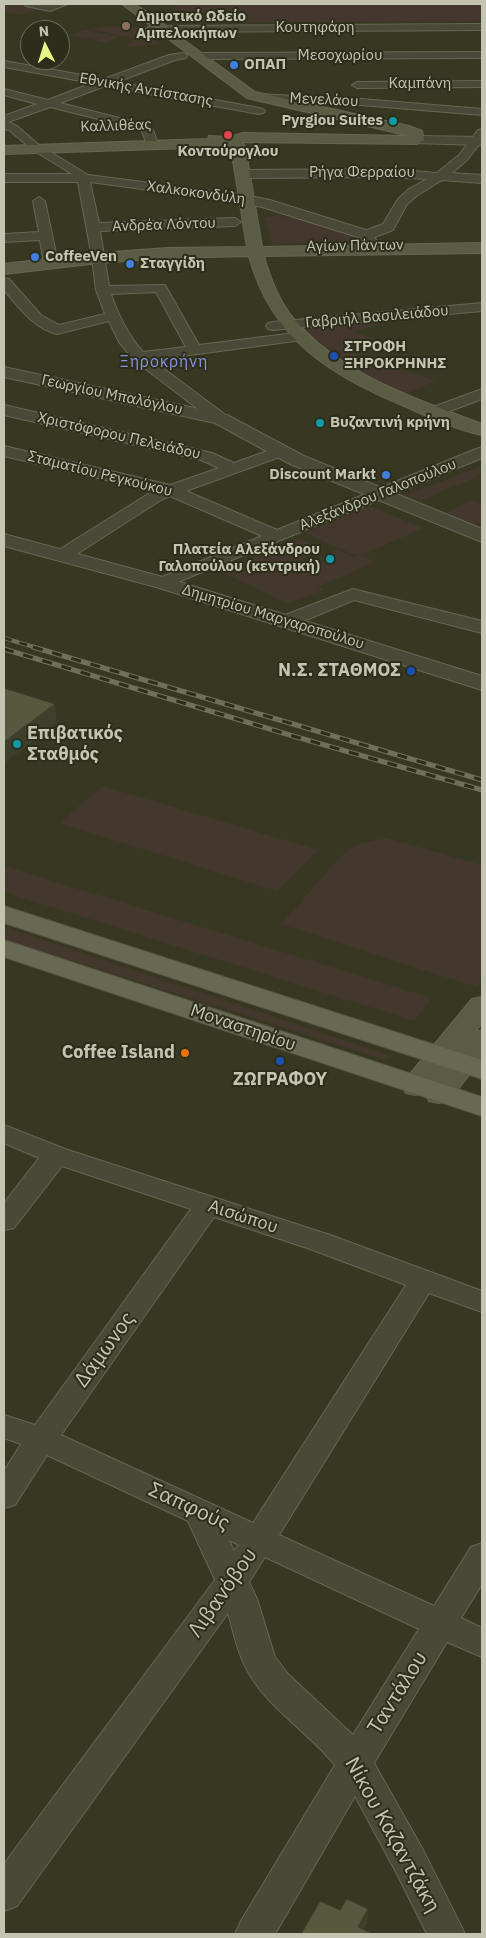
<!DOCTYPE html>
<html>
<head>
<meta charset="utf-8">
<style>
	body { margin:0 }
	#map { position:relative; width:486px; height:1938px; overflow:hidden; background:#383822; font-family:"IBM Plex Sans",sans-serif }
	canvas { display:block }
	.frame { position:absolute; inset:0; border:5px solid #c3c5b0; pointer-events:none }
	.north { position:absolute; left:20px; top:20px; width:50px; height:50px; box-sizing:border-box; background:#2d2d1b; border:1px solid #696a57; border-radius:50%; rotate:355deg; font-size:14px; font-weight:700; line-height:20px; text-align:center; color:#c3c5b0 }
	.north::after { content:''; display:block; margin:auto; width:18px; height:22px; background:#ebf487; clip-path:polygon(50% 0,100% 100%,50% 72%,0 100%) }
</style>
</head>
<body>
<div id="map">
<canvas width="486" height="1938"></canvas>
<div class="frame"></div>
<div class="north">N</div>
</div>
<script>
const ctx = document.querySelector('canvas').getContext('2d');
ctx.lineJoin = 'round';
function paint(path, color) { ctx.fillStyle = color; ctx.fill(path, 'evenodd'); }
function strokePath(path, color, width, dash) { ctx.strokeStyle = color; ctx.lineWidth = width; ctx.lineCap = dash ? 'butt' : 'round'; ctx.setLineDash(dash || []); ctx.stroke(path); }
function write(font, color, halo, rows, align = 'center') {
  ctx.font = font + ' "IBM Plex Sans",sans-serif'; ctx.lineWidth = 4; ctx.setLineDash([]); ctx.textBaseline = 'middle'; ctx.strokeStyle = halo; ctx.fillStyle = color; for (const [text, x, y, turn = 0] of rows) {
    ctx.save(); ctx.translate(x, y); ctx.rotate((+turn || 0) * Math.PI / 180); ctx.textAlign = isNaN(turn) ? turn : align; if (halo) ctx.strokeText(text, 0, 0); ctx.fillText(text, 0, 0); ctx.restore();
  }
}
const green = new Path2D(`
	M 4,4 L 19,4 L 43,8 L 20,15 L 4,12 Z
	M 175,4 L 482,4 L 482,21 L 185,23 Z
	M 116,26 L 126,29 L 139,27 L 159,44 L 125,47 L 135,39 L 91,29 Z
	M 86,30 L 120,37 L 105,42 L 70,35 Z
	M 278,215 L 289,218 L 299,218 L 354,236 L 356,240 L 348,242 L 272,244 L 265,218 Z
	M 401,318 L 354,332 L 378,340 L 352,352 L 436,381 L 397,397 L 368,383 L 289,325 Z
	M 482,466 L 482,472 L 475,478 L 421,500 L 406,495 Z
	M 471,501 L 482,505 L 482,522 L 474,525 L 445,513 Z
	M 369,506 L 423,528 L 360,556 L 376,561 L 320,586 L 313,583 L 324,589 L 289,604 L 219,571 L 299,539 L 318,547 L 318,552 L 281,568 L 297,576 L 328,562 L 320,558 L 337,550 L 350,556 L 357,556 L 305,533 Z
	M 103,786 L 318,850 L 277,891 L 59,823 Z
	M 386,838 L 482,865 L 482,980 L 477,987 L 281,924 L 341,856 L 356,845 Z
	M 4,866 L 432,998 L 414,1021 L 4,892 Z
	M 4,927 L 391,1056 L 391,1059 L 383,1059 L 74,961 L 46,956 L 4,941 Z`);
const minor = new Path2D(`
	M 24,4 L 68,4 L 50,11 L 26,6 Z
	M 482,24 L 482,30 L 164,32 L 159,29 L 164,26 Z
	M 482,52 L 482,58 L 198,59 L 193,56 L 198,53 Z
	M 182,53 L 186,54 L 187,56 L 186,58 L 175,60 L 117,82 L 259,108 L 263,109 L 265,111 L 263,113 L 259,114 L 105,86 L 60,103 L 147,125 L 153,130 L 158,144 L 156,146 L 148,146 L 142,132 L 139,129 L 50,107 L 8,122 L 17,126 L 39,145 L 88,175 L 236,194 L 238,197 L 236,200 L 232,201 L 90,182 L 99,223 L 235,218 L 241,222 L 235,226 L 100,231 L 109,286 L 165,285 L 199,345 L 295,333 L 300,334 L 302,337 L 300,340 L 295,341 L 152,360 L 227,416 L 229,419 L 227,422 L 215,422 L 134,360 L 119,342 L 109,321 L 57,334 C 33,328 19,307 4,290 L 4,278 L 9,279 L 41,315 L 59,325 L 105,314 L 96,290 L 92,258 L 78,182 L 4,182 L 4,174 L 72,174 L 33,150 L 9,130 L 4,129 L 4,116 L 37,104 L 4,95 L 4,89 L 48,100 L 92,83 L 4,67 L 4,61 L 104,79 L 169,55 ZM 156,292 L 186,347 L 143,352 C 128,335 118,315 111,294 Z
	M 482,81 L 482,87 L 357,88 L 352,85 L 357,82 Z
	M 255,94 L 361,99 L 482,109 L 482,115 L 361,105 L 251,99 L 250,97 L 251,95 Z
	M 482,129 L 482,141 L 467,160 L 452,173 L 482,175 L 482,183 L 442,180 L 418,195 L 407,204 L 393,230 L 372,238 L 362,238 L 361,235 L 362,232 L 383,224 L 398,199 L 409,189 L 427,179 L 387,177 L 242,178 L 236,174 L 242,170 L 387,169 L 437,173 L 459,155 L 478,130 Z
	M 39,197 L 45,201 L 58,263 L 51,267 L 44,263 L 40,240 L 4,242 L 4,234 L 39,232 L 33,201 Z
	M 482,303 L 482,311 L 273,330 L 268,329 L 266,326 L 268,323 L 273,322 Z
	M 482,389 L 482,399 L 434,417 L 428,415 L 426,412 L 428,409 Z
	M 4,405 L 212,453 L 234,463 L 273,449 L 285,449 L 287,452 L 285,455 L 186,491 L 277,530 L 476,449 L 482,447 L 482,458 L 163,588 L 157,587 L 154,583 L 157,579 L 262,536 L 170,496 L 161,500 L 69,559 L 63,560 L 57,559 L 54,555 L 57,551 L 153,491 L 4,456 L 4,446 L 170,485 L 219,468 L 201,460 L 4,415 Z
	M 353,589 L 482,621 L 482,633 L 354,600 L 294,625 L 287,627 L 280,625 L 278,621 L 280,617 Z
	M 4,1125 L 65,1149 L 330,1235 L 482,1291 L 482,1312 L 429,1293 L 279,1535 L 434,1606 L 471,1547 L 482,1543 L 482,1584 L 461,1618 L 482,1628 L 482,1657 L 447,1642 L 374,1763 L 422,1848 L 465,1934 L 427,1934 L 396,1872 L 355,1796 L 275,1934 L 235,1934 L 241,1921 L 335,1765 C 310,1734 269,1708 250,1675 C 238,1656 234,1634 228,1613 L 17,1906 L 4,1911 L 4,1864 L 215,1580 L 188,1521 L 47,1455 L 15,1505 L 4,1508 L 4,1471 L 21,1444 L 4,1438 L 4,1415 L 35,1425 L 191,1209 L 62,1166 L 14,1228 L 4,1230 L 4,1203 L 39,1158 L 4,1143 ZM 214,1217 L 310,1249 L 406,1285 L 253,1523 L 61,1435 ZM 229,1540 L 239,1545 L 234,1551 ZM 265,1557 L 419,1629 L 353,1735 L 288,1674 L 275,1657 L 257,1599 L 249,1582 Z`);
const tertiary = new Path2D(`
	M 164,26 L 170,29 L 168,31 L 149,33 L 143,30 L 149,27 Z
	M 417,136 L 482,137 L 482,145 L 412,143 L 410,140 Z
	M 232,193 L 270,200 L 372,232 L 381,250 L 378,253 L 368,253 L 361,238 L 262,207 L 227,200 L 225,197 L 227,194 Z
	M 4,367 L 227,415 L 304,456 L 482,529 L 482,542 L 290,464 L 215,423 L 4,377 Z
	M 4,534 L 170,579 L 482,676 L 482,690 L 156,587 L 4,546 Z`);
const secondary = new Path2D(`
	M 122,4 L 134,4 L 155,17 L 185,41 L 255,92 L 409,126 L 422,131 L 424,140 L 417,144 L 241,142 L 245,146 L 262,247 L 482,243 L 482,253 L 264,256 C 270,278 279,301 293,318 C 340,375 416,399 482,424 L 482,435 C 458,430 433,419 411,409 C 334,377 272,342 249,256 L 167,258 L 99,263 L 4,274 L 4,264 L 99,253 L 167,248 L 247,247 L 231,148 L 228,145 L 221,147 L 4,154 L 4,146 L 208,139 L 209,136 L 229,137 L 243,133 L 410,136 L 247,98 Z
	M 482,997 L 482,1023 L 475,1032 L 482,1030 L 482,1058 L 449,1101 L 439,1103 L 429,1101 L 425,1093 L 416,1095 L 406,1093 L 401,1086 L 406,1079 L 472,999 Z`);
const primary = new Path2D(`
	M 4,906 L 482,1060 L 482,1079 L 4,923 Z
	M 4,940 L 482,1097 L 482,1116 L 4,957 Z`);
const railFar1 = new Path2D(`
	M 4,638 L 37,648`);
const rail = new Path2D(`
	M 33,647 L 482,780
	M 4,649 L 293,736 L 482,790`);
const shadedWall = new Path2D(`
	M 55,704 L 57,724 L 4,763 L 4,742 Z
	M 368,1909 L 367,1923 L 361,1934 L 358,1927 Z`);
const building = new Path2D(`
	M 4,688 L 55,704 L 4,742 Z
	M 347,1899 L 368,1909 L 358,1927 L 373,1934 L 301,1934 L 320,1901 L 340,1910 Z`);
const markers = [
	[126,26,5,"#8d6e63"],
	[234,65,5,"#3f7fe0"],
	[393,121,5,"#0f9aa8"],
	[228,135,5,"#e0444e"],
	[35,257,5,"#3f7fe0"],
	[130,264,5,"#3f7fe0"],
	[334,356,5,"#1a4fb4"],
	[320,423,5,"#0f9aa8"],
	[386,475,5,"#3f7fe0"],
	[330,559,5,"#0f9aa8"],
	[411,671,5,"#1a4fb4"],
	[17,744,5,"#0f9aa8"],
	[185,1053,5,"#e8710a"],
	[280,1061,5,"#1a4fb4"]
];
const farPoinames = [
	["Δημοτικό Ωδείο",136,17],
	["Αμπελοκήπων",136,34],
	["ΟΠΑΠ",244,65],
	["Pyrgiou Suites",383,121,"right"],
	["Κοντούρογλου",228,152,"center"],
	["CoffeeVen",45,257],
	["Σταγγίδη",140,264],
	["ΣΤΡΟΦΗ",344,347],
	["ΞΗΡΟΚΡΗΝΗΣ",344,364],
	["Βυζαντινή κρήνη",330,423],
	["Discount Markt",376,475,"right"],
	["Πλατεία Αλεξάνδρου",320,550,"right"],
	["Γαλοπούλου (κεντρική)",320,567,"right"]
];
const farStreetnames = [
	["Κουτηφάρη",315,28],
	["Μεσοχωρίου",340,56],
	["Καμπάνη",420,84],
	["Εθνικής Αντίστασης",146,90,10],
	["Μενελάου",324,100,3],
	["Καλλιθέας",116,126,-2],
	["Ρήγα Φερραίου",362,173],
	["Χαλκοκονδύλη",196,193,8],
	["Ανδρέα Λόντου",164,225,-2],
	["Αγίων Πάντων",355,246,-1],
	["Γαβριήλ Βασιλειάδου",377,317,-5],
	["Γεωργίου Μπαλόγλου",112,395,12],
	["Χριστόφορου Πελειάδου",119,436,13],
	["Σταματίου Ρεγκούκου",100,474,14],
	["Αλεξάνδρου Γαλοπούλου",378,495,-22],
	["Δημητρίου Μαργαροπούλου",273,617,17]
];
const farQuarternames = [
	["Ξηροκρήνη",164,362]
];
const poiNames = [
	["Ν.Σ. ΣΤΑΘΜΟΣ",401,671],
	["Επιβατικός",27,734,"left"],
	["Σταθμός",27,755,"left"],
	["Coffee Island",175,1053],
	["ΖΩΓΡΑΦΟΥ",280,1080,"center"]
];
const streetNames = [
	["Μοναστηρίου",243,1028,19],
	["Αισώπου",243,1217,18]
];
const nearStreetnames = [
	["Δάμωνος",105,1350,-54],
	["Σαπφούς",189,1507,25],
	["Λιβανόβου",223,1593,-55],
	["Ταντάλου",398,1693,-58],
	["Νίκου Καζαντζάκη",392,1835,61]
];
paint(green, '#44372e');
strokePath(minor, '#666753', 2);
strokePath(tertiary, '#666753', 2);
strokePath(secondary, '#666753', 2);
strokePath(primary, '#545542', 2);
paint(minor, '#484936');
paint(tertiary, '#484936');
paint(secondary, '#5a5c44');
paint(primary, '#686953');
strokePath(railFar1, '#6f7058', 4);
strokePath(rail, '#6f7058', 5);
strokePath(railFar1, '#2d2d1b', 2.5, [8]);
strokePath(rail, '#2d2d1b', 3, [10]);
paint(shadedWall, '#3d3e2b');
paint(building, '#57583e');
strokePath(building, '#3d3e2b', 1);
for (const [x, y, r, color] of markers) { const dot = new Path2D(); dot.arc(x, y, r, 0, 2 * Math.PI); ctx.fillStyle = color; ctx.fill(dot); strokePath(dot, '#2d2d1b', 2); }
write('bold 15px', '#c3c5b0', '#2d2d1b', farPoinames, 'left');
write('15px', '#c3c5b0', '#2d2d1b', farStreetnames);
ctx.letterSpacing = '1px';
write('16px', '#8892db', '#2d2d1b', farQuarternames);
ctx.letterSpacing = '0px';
write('bold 18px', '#c3c5b0', '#2d2d1b', poiNames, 'right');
write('18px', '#c3c5b0', '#2d2d1b', streetNames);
write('21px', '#c3c5b0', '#2d2d1b', nearStreetnames);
</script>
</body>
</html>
